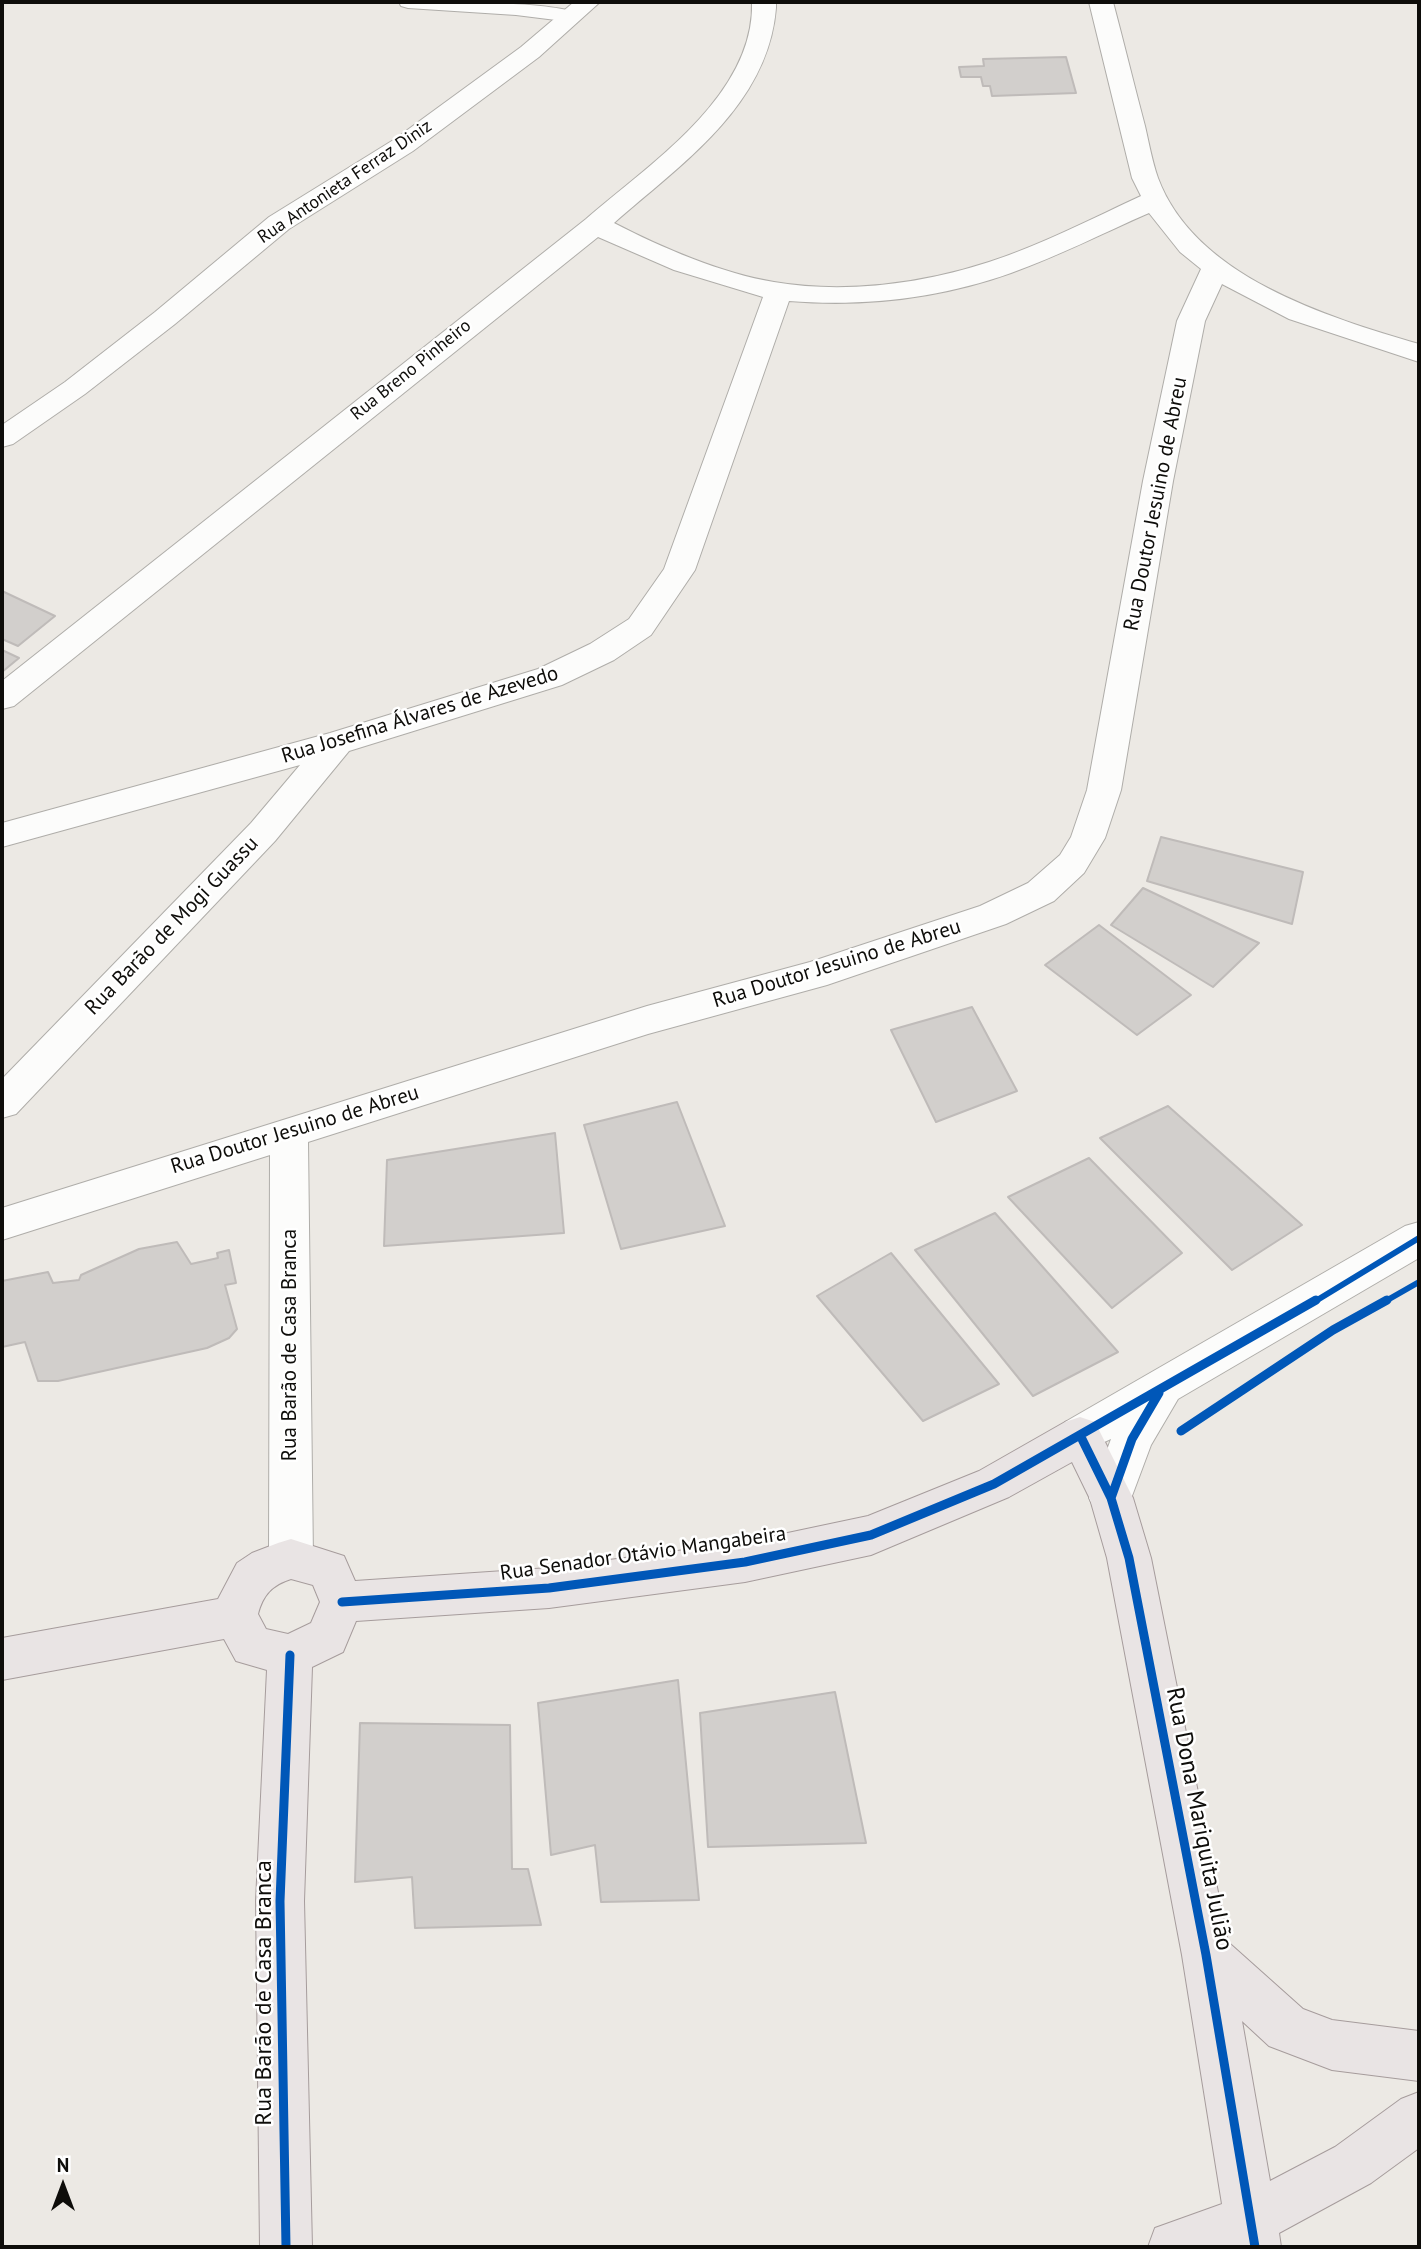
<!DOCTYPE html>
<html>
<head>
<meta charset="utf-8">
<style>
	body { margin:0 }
	#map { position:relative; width:1421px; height:2249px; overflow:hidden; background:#ece9e4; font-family:"PT Sans",sans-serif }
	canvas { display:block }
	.frame { position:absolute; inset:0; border:4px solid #0e0d0a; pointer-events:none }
	.north { position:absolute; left:28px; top:2151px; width:70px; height:70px; -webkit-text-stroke:5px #fff; paint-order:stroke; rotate:0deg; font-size:19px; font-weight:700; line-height:28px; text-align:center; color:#0e0d0a }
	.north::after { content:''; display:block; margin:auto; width:24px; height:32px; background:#0e0d0a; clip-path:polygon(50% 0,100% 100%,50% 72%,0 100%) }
</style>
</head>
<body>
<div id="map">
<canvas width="1421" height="2249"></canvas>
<div class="frame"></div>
<div class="north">N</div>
</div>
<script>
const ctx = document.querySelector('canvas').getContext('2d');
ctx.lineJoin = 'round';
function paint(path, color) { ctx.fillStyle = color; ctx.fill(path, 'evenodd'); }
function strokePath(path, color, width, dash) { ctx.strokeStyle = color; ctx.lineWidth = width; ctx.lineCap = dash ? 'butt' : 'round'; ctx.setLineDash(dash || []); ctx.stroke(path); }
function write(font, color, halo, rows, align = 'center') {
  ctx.font = font + ' "PT Sans",sans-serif'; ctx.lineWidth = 5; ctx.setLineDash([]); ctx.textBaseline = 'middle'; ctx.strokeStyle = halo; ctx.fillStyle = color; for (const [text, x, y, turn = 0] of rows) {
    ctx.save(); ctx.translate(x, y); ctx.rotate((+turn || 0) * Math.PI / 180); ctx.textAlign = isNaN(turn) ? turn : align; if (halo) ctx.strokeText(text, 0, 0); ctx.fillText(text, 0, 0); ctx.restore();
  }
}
const building = new Path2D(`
	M 1066,57 L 1076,93 L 992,96 L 990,86 L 983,86 L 981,77 L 961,77 L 959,67 L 984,66 L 983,59 Z
	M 2,591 L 55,616 L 18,646 L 2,639 Z
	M 2,650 L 19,658 L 2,672 Z
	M 1161,837 L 1303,872 L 1292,924 L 1147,881 Z
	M 1143,888 L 1259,943 L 1213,987 L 1111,925 Z
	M 1099,925 L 1191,995 L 1137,1035 L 1045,965 Z
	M 972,1007 L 1017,1091 L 936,1122 L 891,1030 Z
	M 677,1102 L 725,1226 L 621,1249 L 584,1125 Z
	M 1168,1106 L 1302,1225 L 1232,1270 L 1100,1138 Z
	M 555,1133 L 564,1233 L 384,1246 L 387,1160 Z
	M 1089,1158 L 1182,1253 L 1112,1308 L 1008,1197 Z
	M 995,1213 L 1118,1352 L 1033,1396 L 915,1250 Z
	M 177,1242 L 191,1264 L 218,1258 L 217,1253 L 229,1250 L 236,1283 L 225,1285 L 237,1329 L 229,1338 L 207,1348 L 58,1381 L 38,1381 L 25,1342 L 2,1347 L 2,1281 L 48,1272 L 53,1283 L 79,1280 L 81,1275 L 139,1249 Z
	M 891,1253 L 999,1384 L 923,1421 L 817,1296 Z
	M 678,1680 L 699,1900 L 601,1902 L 595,1845 L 551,1855 L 538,1703 Z
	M 835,1692 L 866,1843 L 708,1847 L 700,1713 Z
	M 360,1723 L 510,1725 L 512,1869 L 528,1869 L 541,1925 L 415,1928 L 412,1877 L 355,1882 Z`);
const lane = new Path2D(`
	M 399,2 C 427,2 567,0 581,16 L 572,22 L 516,15 L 408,8 L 401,6 Z`);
const street = new Path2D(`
	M 574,2 L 600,2 L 539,57 L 413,151 L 289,229 L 175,324 L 85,394 L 13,444 L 2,447 L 2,425 L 65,382 L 155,312 L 269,217 L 395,139 L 521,47 Z
	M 752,2 L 776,2 L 776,8 C 768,106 681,164 614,223 C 660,247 723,274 774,282 C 844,294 922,284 989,262 C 1041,245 1091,219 1141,196 L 1132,178 L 1089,2 L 1113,2 C 1124,43 1134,85 1145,126 C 1149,143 1152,161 1158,178 C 1195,277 1327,317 1419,344 L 1419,362 L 1289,319 L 1222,284 L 1205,321 L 1173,481 L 1121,790 L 1105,838 L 1084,873 L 1054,901 L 1006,924 L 827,985 L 648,1034 L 308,1142 L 313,1559 L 307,1573 L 291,1579 L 275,1573 L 269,1559 L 270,1155 L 2,1240 L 2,1208 L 647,1006 L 810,962 L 980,906 L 1028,883 L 1060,855 L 1071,837 L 1087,790 L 1143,481 L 1177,321 L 1201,269 L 1180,252 L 1149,213 C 1103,233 1059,256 1011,273 C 941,298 864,307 789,301 L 695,570 L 651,635 L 614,660 L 562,685 L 349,751 L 275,841 L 16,1114 L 2,1118 L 2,1079 L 251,823 L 300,765 L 2,847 L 2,823 L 330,733 L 538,669 L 590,644 L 629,619 L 664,569 L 763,297 L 674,270 L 598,237 L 14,706 L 2,709 L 2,681 L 586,219 C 648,165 755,96 752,2 Z
	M 1419,1222 L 1419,1258 L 1178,1399 L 1151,1445 L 1126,1512 L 1111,1517 L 1096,1512 L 1089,1498 L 1111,1439 L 1080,1453 L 1065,1448 L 1059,1435 L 1065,1422 L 1405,1226 Z`);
const primary = new Path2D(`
	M 1080,1417 L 1095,1422 L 1133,1498 L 1151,1558 L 1228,1942 L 1303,2009 L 1332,2020 L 1419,2031 L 1419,2081 L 1332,2070 L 1269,2046 L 1242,2021 L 1270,2181 L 1335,2147 L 1401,2099 L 1419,2092 L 1419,2148 L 1371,2183 L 1279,2233 L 1281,2247 L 1148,2247 L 1155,2228 L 1222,2204 L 1182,1955 L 1107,1558 L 1090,1499 L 1072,1462 L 1009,1497 L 871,1555 L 745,1582 L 549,1608 L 356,1621 L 343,1652 L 312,1667 L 304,1901 L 312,2247 L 260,2247 L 256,1901 L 267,1670 L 236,1661 L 224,1639 L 2,1680 L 2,1638 L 218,1599 L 237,1563 L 252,1553 L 278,1543 L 291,1539 L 344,1556 L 355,1581 L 549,1568 L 745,1542 L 868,1516 L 979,1471 L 1065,1422 ZM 291,1579 L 313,1585 L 320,1602 L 311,1623 L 288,1634 L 266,1629 L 258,1614 C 263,1595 272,1585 291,1579 Z`);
const cyclewayFar1 = new Path2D(`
	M 1314,1302 L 1419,1238
	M 1384,1302 L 1419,1282`);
const cycleway = new Path2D(`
	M 1181,1431 L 1333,1330 L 1387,1300
	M 1080,1435 L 1111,1498 L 1129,1558 L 1206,1955 L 1255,2247
	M 1111,1498 L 1132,1439 L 1159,1393
	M 342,1602 L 549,1588 L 745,1562 L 871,1535 L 994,1484 L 1316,1300
	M 286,2247 L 280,1901 L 290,1655`);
const farStreetnames = [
	["Rua Antonieta Ferraz Diniz",345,182,-34],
	["Rua Breno Pinheiro",411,370,-39]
];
const streetNames = [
	["Rua Doutor Jesuino de Abreu",1156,504,-79],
	["Rua Josefina Álvares de Azevedo",420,715,-17],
	["Rua Barão de Mogi Guassu",172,926,-46],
	["Rua Doutor Jesuino de Abreu",837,964,-17],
	["Rua Doutor Jesuino de Abreu",295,1130,-17],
	["Rua Barão de Casa Branca",290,1345,-90],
	["Rua Senador Otávio Mangabeira",643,1554,-8]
];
const nearStreetnames = [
	["Rua Dona Mariquita Julião",1199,1819,79],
	["Rua Barão de Casa Branca",264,1993,-90]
];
paint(building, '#d2cfcc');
strokePath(building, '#bfbbb9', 2);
strokePath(lane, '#afada9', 2);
strokePath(street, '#afada9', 2);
strokePath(primary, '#a69c9c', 2);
paint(lane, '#fcfcfb');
paint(street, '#fcfcfb');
paint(primary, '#e9e4e4');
strokePath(cyclewayFar1, '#0057b8', 6);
strokePath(cycleway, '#0057b8', 9);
write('18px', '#0e0d0a', '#fff', farStreetnames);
write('21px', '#0e0d0a', '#fff', streetNames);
write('24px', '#0e0d0a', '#fff', nearStreetnames);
</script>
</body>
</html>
